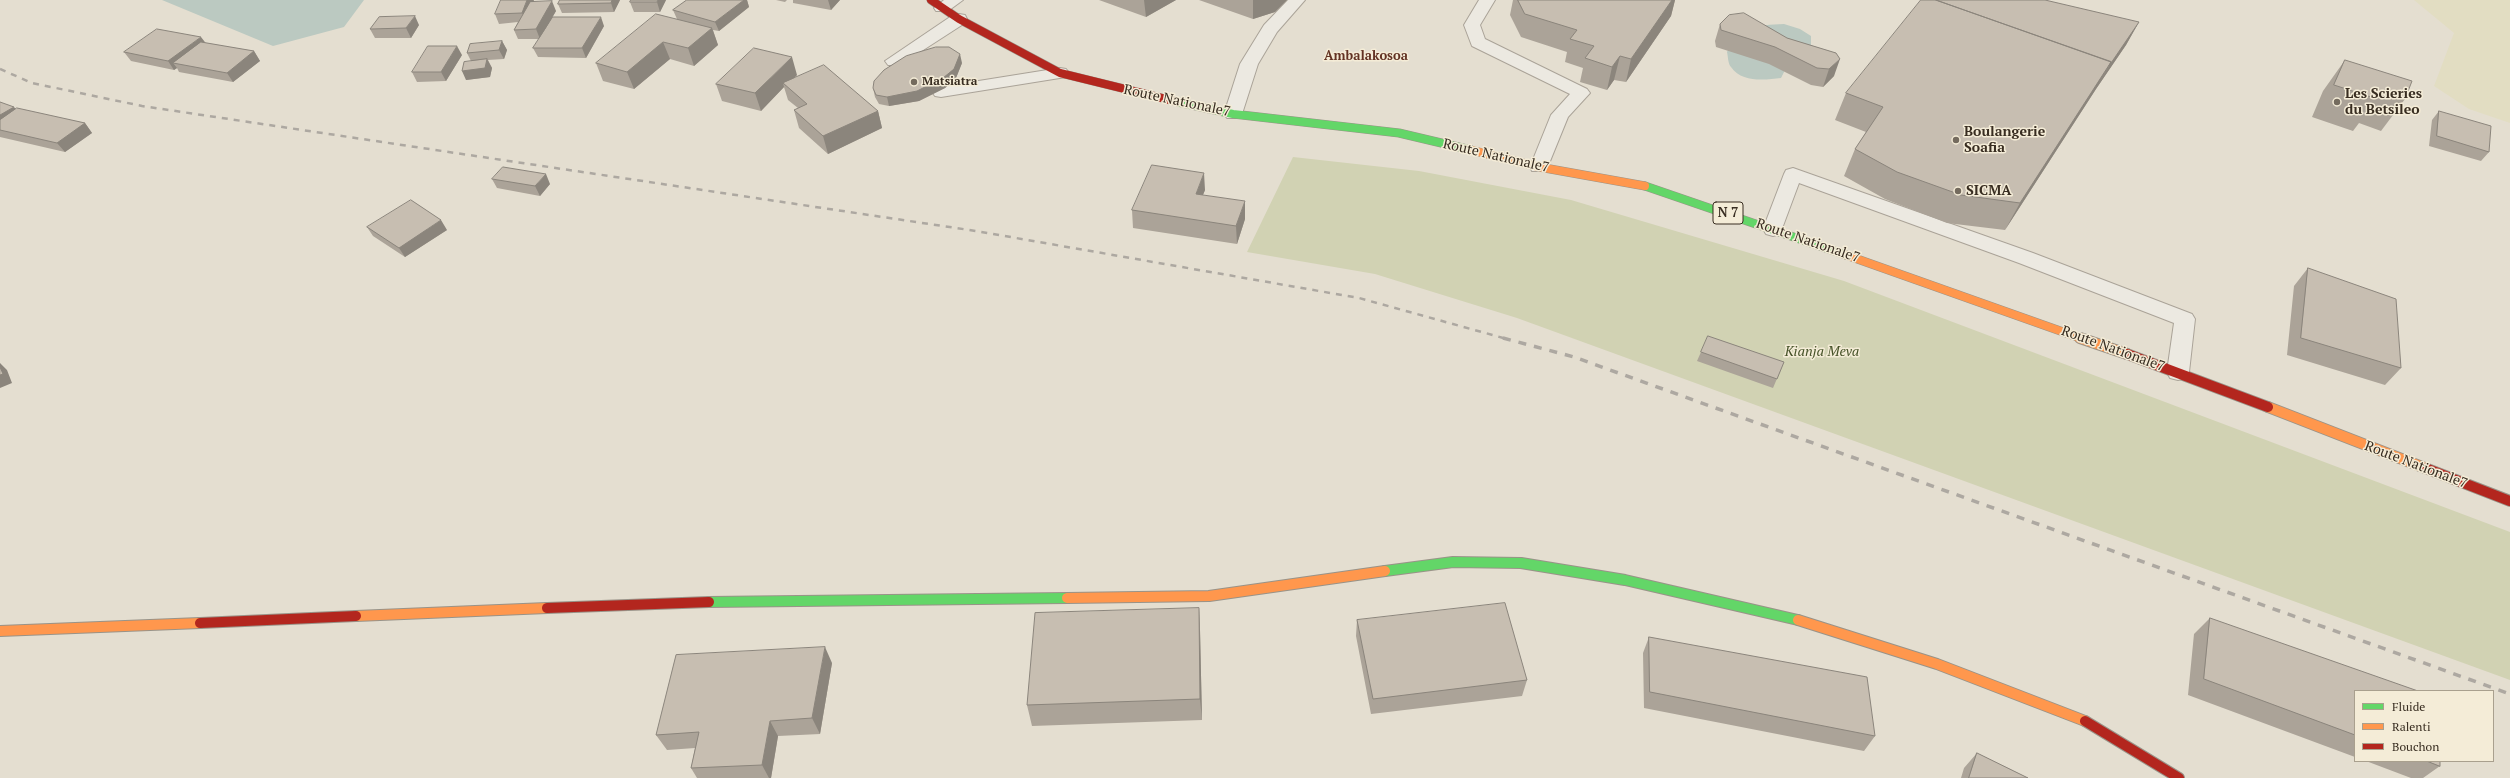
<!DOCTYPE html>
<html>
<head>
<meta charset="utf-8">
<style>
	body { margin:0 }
	#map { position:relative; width:2510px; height:778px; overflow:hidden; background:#e4ded0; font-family:"PT Serif",serif }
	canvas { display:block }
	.legend { position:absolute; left:2354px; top:690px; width:140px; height:72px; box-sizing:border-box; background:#f4ecd7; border:1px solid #a9a08e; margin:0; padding:5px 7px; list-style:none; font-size:12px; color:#382d21 }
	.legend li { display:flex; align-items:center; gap:8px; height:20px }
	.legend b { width:20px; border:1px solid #a9a08e }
</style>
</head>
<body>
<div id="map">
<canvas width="2510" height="778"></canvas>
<ul class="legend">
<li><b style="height:5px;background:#63d668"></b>Fluide</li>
<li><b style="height:5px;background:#ff974d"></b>Ralenti</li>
<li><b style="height:5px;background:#b3261e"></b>Bouchon</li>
</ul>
</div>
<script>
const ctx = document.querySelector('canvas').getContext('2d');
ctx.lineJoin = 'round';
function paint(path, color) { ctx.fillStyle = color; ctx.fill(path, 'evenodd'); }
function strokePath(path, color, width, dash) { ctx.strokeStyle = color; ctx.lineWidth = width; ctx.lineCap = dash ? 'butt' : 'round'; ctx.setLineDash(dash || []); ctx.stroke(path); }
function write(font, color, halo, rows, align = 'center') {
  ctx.font = font + ' "PT Serif",serif'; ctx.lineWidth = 3; ctx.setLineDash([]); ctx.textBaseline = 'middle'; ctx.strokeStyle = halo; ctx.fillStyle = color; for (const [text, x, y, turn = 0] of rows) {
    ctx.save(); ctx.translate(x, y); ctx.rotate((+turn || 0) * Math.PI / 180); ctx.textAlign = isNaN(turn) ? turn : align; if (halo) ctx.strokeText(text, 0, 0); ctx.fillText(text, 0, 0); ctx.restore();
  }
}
const farmland = new Path2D(`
	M 2414,0 L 2510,0 L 2510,123 L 2469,109 L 2434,86 L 2454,33 Z`);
const green = new Path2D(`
	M 1293,157 L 1419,171 L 1571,200 L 1844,281 L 2510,532 L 2510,680 L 1517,318 L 1375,274 L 1247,252 Z`);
const water = new Path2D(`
	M 162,0 L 364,0 L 344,27 L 273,46 Z
	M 1784,24 L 1800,29 L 1811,36 L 1811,45 L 1787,66 L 1781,78 C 1765,80 1742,83 1731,67 C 1728,64 1728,56 1727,52 C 1741,27 1756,25 1784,24 Z`);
const lane = new Path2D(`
	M 944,0 L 963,0 L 948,11 L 936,11 L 934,8 Z
	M 1288,0 L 1305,0 L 1277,32 L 1258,64 L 1242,114 L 1239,118 L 1227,118 L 1224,114 L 1240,64 L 1264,25 Z
	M 1479,0 L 1495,0 L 1480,25 L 1485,39 L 1587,89 L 1590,93 L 1568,117 L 1546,171 L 1532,171 L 1530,167 L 1551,115 L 1570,94 L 1472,46 L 1464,25 Z
	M 959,14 L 965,15 L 967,19 L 965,23 L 900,65 L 888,65 L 885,61 L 953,15 Z
	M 1060,68 L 1066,69 L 1069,73 L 1066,77 L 941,97 L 935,96 L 932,92 L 935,88 L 941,87 Z
	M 1793,168 L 2033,253 L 2192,314 L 2195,319 L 2189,372 L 2186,378 L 2178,380 L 2170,378 L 2167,372 L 2174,323 L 2019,263 L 1799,183 L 1780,234 L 1773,236 L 1766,234 L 1763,229 L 1784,174 L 1786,170 Z`);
const fastFar1 = new Path2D(`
	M 1178,102 L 1233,114 L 1399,133 L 1471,150
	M 1645,186 L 1846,255`);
const fast = new Path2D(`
	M 1385,571 L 1453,562 L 1521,563 L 1625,580 L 1798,620
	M 709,602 L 1067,598`);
const slowFar1 = new Path2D(`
	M 1471,150 L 1539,167 L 1645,186
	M 1846,255 L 2083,339`);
const slow = new Path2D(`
	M 2080,338 L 2127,354
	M 2268,407 L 2425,468
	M 1067,598 L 1209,596 L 1385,571
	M 356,616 L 547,608
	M 1798,620 L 1937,664 L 2085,721
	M 0,631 L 200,623`);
const jamFar1 = new Path2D(`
	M 931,0 L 959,19 L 1060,73 L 1178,102`);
const jam = new Path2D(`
	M 2127,354 L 2268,407
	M 2425,468 L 2510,501
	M 547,608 L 709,602
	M 200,623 L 356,616
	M 2085,721 L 2179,778`);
const railFar1 = new Path2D(`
	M 0,69 L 32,83 L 142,106 L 976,231 L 1359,298 L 1507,339`);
const rail = new Path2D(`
	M 1503,338 L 1574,357 L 2510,694`);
const wall = new Path2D(`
	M 620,0 L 614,12 L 562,13 L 558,4 Z
	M 666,0 L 660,12 L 634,12 L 630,2 Z
	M 687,0 L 747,0 L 749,7 L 719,31 L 713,30 L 718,45 L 694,66 L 670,59 L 634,89 L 603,81 L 596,63 L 677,19 L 673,10 Z
	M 776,0 L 787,0 L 785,2 Z
	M 793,0 L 840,0 L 831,10 L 793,3 Z
	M 1099,0 L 1176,0 L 1146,17 Z
	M 1199,0 L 1287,0 L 1275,12 L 1253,19 Z
	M 1513,0 L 1675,0 L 1671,16 L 1626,82 L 1614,80 L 1607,90 L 1580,82 L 1583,68 L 1565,62 L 1567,52 L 1521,37 L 1510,15 Z
	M 534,2 L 556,11 L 546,27 L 604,26 L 586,58 L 538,57 L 533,48 L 539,39 L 518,39 L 514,30 L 518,22 L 499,24 L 495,14 Z
	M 2139,22 L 2126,45 L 2096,89 L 2005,230 L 1947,223 L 1885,199 L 1844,176 L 1855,149 L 1866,132 L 1835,120 L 1846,93 Z
	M 1720,24 L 1787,38 L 1836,53 L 1834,76 L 1823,87 L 1811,85 L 1769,64 L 1716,47 L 1715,41 Z
	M 419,25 L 411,38 L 375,38 L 370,29 Z
	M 502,41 L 507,50 L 504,59 L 488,60 L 492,68 L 490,77 L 466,80 L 471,61 L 467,53 Z
	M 205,43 L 254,51 L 260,61 L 233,82 L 179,72 L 177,68 L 174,70 L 131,61 L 124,52 Z
	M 462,55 L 446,81 L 417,82 L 412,72 Z
	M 2345,60 L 2405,99 L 2381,131 L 2359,123 L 2353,131 L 2312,117 L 2323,91 Z
	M 962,63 L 956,78 L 945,88 L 919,101 L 889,106 L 879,104 L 875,97 L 873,88 Z
	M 797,75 L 794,78 L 878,111 L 882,128 L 828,154 L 799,128 L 794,110 L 798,108 L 788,100 L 784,87 L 761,111 L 722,101 L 716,84 Z
	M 0,102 L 16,109 L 85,123 L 92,133 L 65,152 L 0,137 Z
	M 2439,111 L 2489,152 L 2481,161 L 2429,146 L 2432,120 Z
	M 492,179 L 550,184 L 540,196 L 497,188 Z
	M 1205,190 L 1203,195 L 1245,219 L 1237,244 L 1133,228 L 1132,210 Z
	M 367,227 L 447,230 L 405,257 L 373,236 Z
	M 2308,268 L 2401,368 L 2385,385 L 2287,355 L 2294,286 Z
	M 1701,352 L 1784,362 L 1773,388 L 1697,361 Z
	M 1199,608 L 1200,630 L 1202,720 L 1032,726 L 1027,705 Z
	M 2210,618 L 2355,691 L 2355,757 L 2188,695 L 2194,634 Z
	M 1357,620 L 1527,680 L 1522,696 L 1371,714 L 1356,636 Z
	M 1649,637 L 1875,736 L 1864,751 L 1644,708 L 1643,653 Z
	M 832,663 L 820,734 L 778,736 L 771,778 L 697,778 L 691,768 L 695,748 L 667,750 L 656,735 Z
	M 1977,753 L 2028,778 L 1961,778 L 1964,768 Z
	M 2366,761 L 2440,761 L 2440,766 L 2423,778 L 2411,778 Z`);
const shadedWall = new Path2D(`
	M 527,0 L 534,0 L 527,22 L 522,13 Z
	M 612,0 L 620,0 L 614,12 L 611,3 Z
	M 658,0 L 666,0 L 660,12 L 657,2 Z
	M 744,0 L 747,0 L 749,7 L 719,31 L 715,22 Z
	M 828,0 L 840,0 L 831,10 Z
	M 1144,0 L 1176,0 L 1146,17 Z
	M 1253,0 L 1287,0 L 1275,12 L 1253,19 Z
	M 1672,0 L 1675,0 L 1671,16 L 1626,82 L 1631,59 Z
	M 552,1 L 556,11 L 540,39 L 536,29 Z
	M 415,16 L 419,25 L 411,38 L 406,28 Z
	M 601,17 L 604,26 L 586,58 L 582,48 Z
	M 2139,22 L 2126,45 L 2096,89 L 2109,66 Z
	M 712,28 L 718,45 L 694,66 L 688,48 Z
	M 201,37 L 208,46 L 173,63 L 177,68 L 174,70 L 168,61 Z
	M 502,41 L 507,50 L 504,59 L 499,50 Z
	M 663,42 L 670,59 L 634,89 L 627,72 Z
	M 457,46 L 462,55 L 446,81 L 441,72 Z
	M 254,51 L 260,61 L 233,82 L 227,73 Z
	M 960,54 L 962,63 L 956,78 L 945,88 L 919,101 L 889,106 L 887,97 Z
	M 1620,56 L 1614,80 L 1607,90 L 1612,67 Z
	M 792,57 L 797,75 L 786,86 L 783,83 L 784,87 L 761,111 L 755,93 Z
	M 487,59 L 492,68 L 490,77 L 466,80 L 462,71 Z
	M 1840,59 L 1834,76 L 1823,87 L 1829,69 Z
	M 2111,62 L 2096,89 L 2005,230 L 2020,203 Z
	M 14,107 L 22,116 L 0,128 L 0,115 Z
	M 878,111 L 882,128 L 828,154 L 823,136 Z
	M 85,123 L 92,133 L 65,152 L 57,143 Z
	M 1204,173 L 1205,190 L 1196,211 L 1196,194 Z
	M 546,174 L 550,184 L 540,196 L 535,186 Z
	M 1245,201 L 1245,219 L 1237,244 L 1236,226 Z
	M 441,220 L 447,230 L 405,257 L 399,248 Z
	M 0,363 L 7,370 L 12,383 L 0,388 Z
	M 1199,608 L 1200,630 L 1202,720 L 1200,699 Z
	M 825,647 L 832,663 L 820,734 L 812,718 Z
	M 770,721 L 778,736 L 771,778 L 769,778 L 762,765 Z`);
const building = new Path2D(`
	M 501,0 L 527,0 L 522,13 L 495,14 Z
	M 560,0 L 612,0 L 611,3 L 558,4 Z
	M 631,0 L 658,0 L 657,2 L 630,2 Z
	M 687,0 L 744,0 L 715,22 L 673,10 Z
	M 1518,0 L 1672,0 L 1631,59 L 1620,56 L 1612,67 L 1585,58 L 1594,46 L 1570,39 L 1577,30 L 1525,14 Z
	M 1921,0 L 1936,0 L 2111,62 L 2020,203 L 1961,195 L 1897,172 L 1855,149 L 1883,107 L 1846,93 Z
	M 1936,0 L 2045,0 L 2139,22 L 2109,66 L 2111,62 Z
	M 552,1 L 536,29 L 514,30 L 530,2 Z
	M 1744,13 L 1787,38 L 1836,53 L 1840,59 L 1829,69 L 1817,68 L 1775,47 L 1721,30 L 1720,24 L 1729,15 Z
	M 656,14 L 712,28 L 688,48 L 663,42 L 627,72 L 596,63 Z
	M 415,16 L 406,28 L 370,29 L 379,17 Z
	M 553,17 L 601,17 L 582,48 L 533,48 Z
	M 157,29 L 201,37 L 168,61 L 124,52 Z
	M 502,41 L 499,50 L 467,53 L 470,44 Z
	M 201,42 L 254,51 L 227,73 L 173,63 Z
	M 428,46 L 457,46 L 441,72 L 412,72 Z
	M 936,47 L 949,47 L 960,54 L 954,69 L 943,78 L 917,91 L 887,97 L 876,95 L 873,88 L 874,81 L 884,70 L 906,56 Z
	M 754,48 L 792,57 L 755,93 L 716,84 Z
	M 487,59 L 485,68 L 462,71 L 464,62 Z
	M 2345,60 L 2412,81 L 2405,99 L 2380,91 L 2377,99 L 2334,85 Z
	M 824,65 L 878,111 L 823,136 L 794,110 L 807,104 L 783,83 Z
	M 0,102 L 14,107 L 0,115 Z
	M 17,108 L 85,123 L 57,143 L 0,130 L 0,120 Z
	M 2439,111 L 2491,126 L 2489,152 L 2437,136 Z
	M 1152,165 L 1204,173 L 1196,194 L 1245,201 L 1236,226 L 1132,210 Z
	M 503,167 L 546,174 L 535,186 L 492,179 Z
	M 411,200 L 441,220 L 399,248 L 367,227 Z
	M 2308,268 L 2396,299 L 2401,368 L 2301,338 Z
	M 1708,336 L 1784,362 L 1777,379 L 1701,352 Z
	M 0,367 L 3,374 L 0,375 Z
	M 1505,603 L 1527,680 L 1373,699 L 1357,620 Z
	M 1199,608 L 1200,699 L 1027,705 L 1035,613 Z
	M 2210,618 L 2418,691 L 2355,691 L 2355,735 L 2204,679 Z
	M 1649,637 L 1867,677 L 1875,736 L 1650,692 Z
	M 825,647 L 812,718 L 770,721 L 762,765 L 691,768 L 699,732 L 656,735 L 676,655 Z
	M 1977,753 L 2028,778 L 1969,778 Z
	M 2427,761 L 2440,761 L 2440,766 Z`);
const markers = [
	[914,82,4,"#746b5e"],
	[2337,102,4,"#746b5e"],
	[1956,140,4,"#746b5e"],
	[1958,191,4,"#746b5e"]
];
const farPoinames = [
	["Matsiatra",922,82]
];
const farNeighbourhoodnames = [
	["Ambalakosoa",1366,56]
];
const shields = [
	[1728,213,30]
];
const shieldNames = [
	["N 7",1728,213]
];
const poiNames = [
	["Les Scieries",2345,94],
	["du Betsileo",2345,110],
	["Boulangerie",1964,132],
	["Soafia",1964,148],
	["SICMA",1966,191]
];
const streetNames = [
	["Route Nationale7",1177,101,12],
	["Route Nationale7",1496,156,13],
	["Route Nationale7",1808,241,19],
	["Route Nationale7",2113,349,20],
	["Route Nationale7",2416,465,21]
];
const parkNames = [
	["Kianja Meva",1822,352]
];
paint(farmland, '#e2ddc2');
paint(green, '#d1d2b3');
paint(water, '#bbc9c1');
strokePath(lane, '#aaa398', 2);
strokePath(fastFar1, '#999388', 9);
strokePath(fast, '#999388', 12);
strokePath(slowFar1, '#999388', 9);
strokePath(slow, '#999388', 12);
strokePath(jamFar1, '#999388', 9);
strokePath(jam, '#999388', 12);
paint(lane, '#ece9e1');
strokePath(fastFar1, '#63d668', 8);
strokePath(fast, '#63d668', 10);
strokePath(slowFar1, '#ff974d', 8);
strokePath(slow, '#ff974d', 10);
strokePath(jamFar1, '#b3261e', 8);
strokePath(jam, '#b3261e', 10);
strokePath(railFar1, '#ada8a1', 2.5, [6, 6]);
strokePath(rail, '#ada8a1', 3.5, [8, 8]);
paint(wall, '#aba398');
paint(shadedWall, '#8b857c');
paint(building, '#c7beb1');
strokePath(building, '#8b857c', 1);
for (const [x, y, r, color] of markers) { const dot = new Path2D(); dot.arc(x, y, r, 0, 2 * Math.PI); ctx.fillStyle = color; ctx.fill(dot); strokePath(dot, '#f4ecd7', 1.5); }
write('bold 12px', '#382d21', '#f4ecd7', farPoinames, 'left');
write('bold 13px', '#623223', '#f4ecd7', farNeighbourhoodnames);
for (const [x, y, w] of shields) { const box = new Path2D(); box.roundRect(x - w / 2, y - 11, w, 22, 3); ctx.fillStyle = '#f4ecd7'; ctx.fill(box); strokePath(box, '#382d21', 1); }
write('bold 13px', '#382d21', null, shieldNames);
write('bold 14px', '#382d21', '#f4ecd7', poiNames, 'left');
write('14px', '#382d21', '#f4ecd7', streetNames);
write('italic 14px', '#475329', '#f4ecd7', parkNames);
</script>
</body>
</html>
